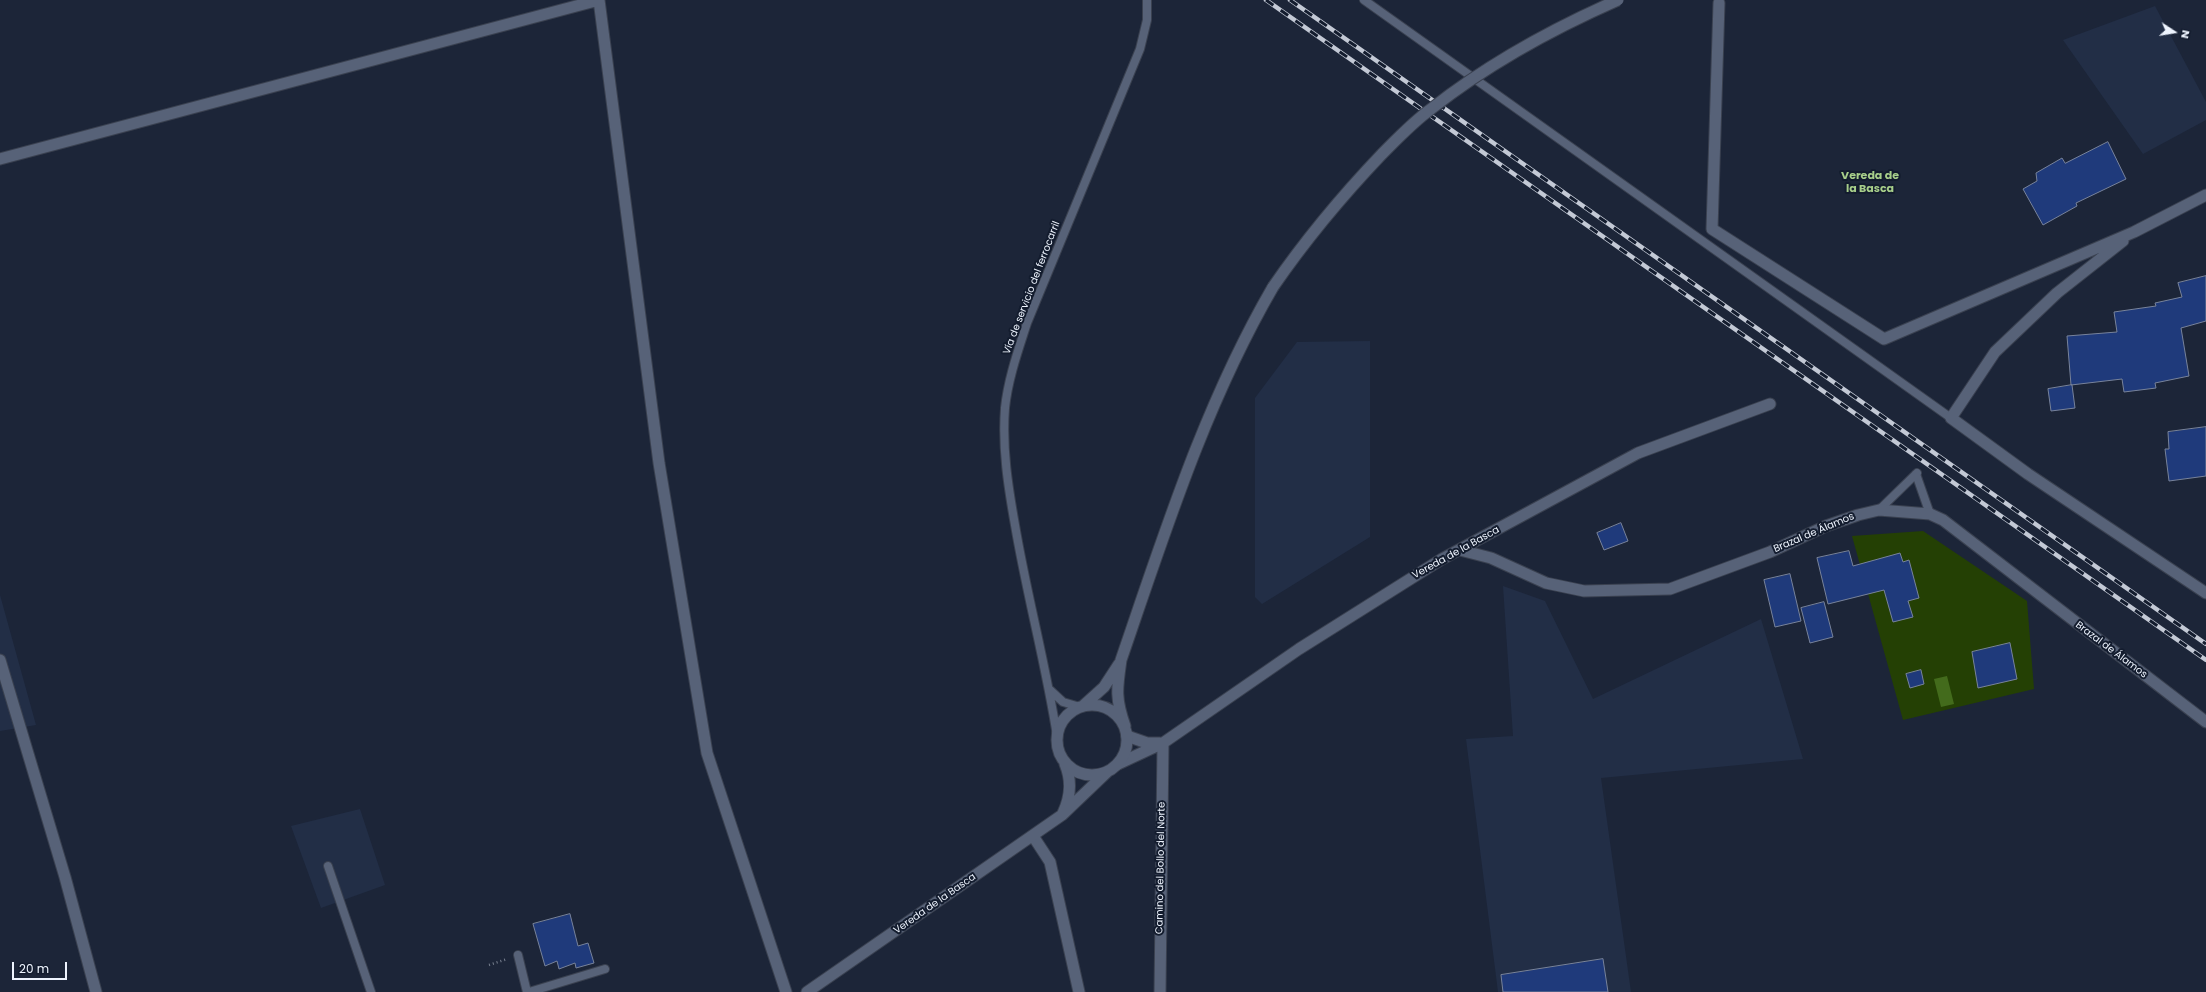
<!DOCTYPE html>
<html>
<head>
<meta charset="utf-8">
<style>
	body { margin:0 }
	#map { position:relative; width:2206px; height:992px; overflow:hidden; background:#1c2538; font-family:Poppins,sans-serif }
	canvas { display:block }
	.north { position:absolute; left:2154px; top:12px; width:40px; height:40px; -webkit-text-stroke:3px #131c2e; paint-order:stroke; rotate:102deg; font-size:11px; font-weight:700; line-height:16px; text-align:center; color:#eef4fe }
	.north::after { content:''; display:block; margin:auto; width:14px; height:18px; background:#eef4fe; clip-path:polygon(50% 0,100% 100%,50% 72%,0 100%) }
	.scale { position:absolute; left:12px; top:962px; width:55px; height:18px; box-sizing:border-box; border:2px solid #eef4fe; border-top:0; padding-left:5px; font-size:12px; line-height:14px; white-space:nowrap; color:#eef4fe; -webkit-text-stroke:3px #131c2e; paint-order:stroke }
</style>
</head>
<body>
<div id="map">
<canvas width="2206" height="992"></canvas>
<div class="north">N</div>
<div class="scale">20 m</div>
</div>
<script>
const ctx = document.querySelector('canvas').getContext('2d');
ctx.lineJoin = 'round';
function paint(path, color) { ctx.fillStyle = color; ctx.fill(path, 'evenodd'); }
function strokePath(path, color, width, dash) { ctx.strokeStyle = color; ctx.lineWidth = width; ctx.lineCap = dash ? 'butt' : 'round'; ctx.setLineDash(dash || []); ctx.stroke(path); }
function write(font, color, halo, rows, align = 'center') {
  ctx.font = font + ' Poppins,sans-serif'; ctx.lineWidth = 4; ctx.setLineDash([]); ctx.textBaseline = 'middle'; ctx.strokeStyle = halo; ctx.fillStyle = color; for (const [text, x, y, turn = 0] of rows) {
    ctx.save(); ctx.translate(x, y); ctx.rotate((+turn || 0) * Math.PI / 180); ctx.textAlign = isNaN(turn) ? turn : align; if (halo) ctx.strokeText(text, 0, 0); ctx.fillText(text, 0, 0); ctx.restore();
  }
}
const built = new Path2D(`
	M 2155,6 L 2206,102 L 2206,120 L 2143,154 L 2063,40 Z
	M 1370,341 L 1370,537 L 1262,604 L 1255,597 L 1255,398 L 1297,342 Z
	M 1503,586 L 1545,601 L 1593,699 L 1761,619 L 1803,759 L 1601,778 L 1631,992 L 1498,992 L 1466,739 L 1513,736 Z
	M 0,595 L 36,725 L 0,731 Z
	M 360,809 L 385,885 L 321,908 L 291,826 Z`);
const green = new Path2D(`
	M 1923,531 L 2027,601 L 2034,689 L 1903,720 L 1852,536 Z`);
const water = new Path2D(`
	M 1947,676 L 1954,704 L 1941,707 L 1934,679 Z`);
const building = new Path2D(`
	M 2108,142 L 2126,179 L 2076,203 L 2077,206 L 2043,225 L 2023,189 L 2037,181 L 2036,173 L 2062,158 L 2065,163 Z
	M 2206,276 L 2206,321 L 2181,328 L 2189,376 L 2155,383 L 2156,388 L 2124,392 L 2122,379 L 2071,385 L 2067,336 L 2117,332 L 2114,312 L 2156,306 L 2155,303 L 2182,297 L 2178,283 Z
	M 2072,385 L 2075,408 L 2051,411 L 2048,389 Z
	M 2206,427 L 2206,476 L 2169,481 L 2165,449 L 2169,449 L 2168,432 Z
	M 1621,523 L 1628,541 L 1604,550 L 1597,533 Z
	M 1849,551 L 1853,566 L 1900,553 L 1903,562 L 1909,560 L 1919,598 L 1908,601 L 1913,617 L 1893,622 L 1884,590 L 1828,604 L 1817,558 Z
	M 1790,574 L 1801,621 L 1775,627 L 1764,580 Z
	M 1824,602 L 1833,637 L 1810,643 L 1801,608 Z
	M 2010,643 L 2017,679 L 1978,688 L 1972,652 Z
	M 1921,670 L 1924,684 L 1910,688 L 1906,674 Z
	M 570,914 L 578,946 L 588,943 L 594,963 L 576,968 L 575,963 L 559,969 L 557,961 L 545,966 L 533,924 Z
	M 1603,959 L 1608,992 L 1503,992 L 1501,975 Z`);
const path = new Path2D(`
	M 489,965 L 507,959`);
const service = new Path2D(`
	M 1364,0 L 1951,418
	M 1916,474 L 1930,514
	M 1879,510 L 1917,473
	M 1050,690 L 1063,702 L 1080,707
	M 1057,736 C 1046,665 1027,596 1015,525 C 1008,486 1002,448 1005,408 C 1008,379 1018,351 1027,323 L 1140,49 L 1147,20 L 1147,0
	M 328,866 L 371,992
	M 518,955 L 527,992
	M 529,992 L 605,969`);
const minor = new Path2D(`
	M 599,0 L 659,463 L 707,753 L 786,992
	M 1719,3 L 1712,229 L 1884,339 L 2134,232 L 2206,195
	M 0,159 L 599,0
	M 2123,241 L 2057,293 L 1995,352 L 1951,418 L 2028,474 L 2206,593
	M 1460,550 L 1491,558 L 1546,583 L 1584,591 L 1670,589 L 1770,552 L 1826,526 L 1858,515 L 1879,510 L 1930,514 L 1943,520 L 2206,722
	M 0,660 L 65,877 L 96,992
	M 1127,736 L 1147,743 L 1160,743
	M 1118,764 L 1163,743 L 1299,649 L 1442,559 L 1638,453 L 1770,404
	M 1033,836 L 1050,862 L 1079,992
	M 1160,992 L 1163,743`);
const tertiary = new Path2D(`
	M1057 740a35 35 0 1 1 70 0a35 35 0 1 1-70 0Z
	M 1084,705 L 1104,687 L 1119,664
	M 1125,726 C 1115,698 1117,688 1121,660 C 1165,532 1205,404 1273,287
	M 1063,813 C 1071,796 1072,781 1065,764
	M 807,992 L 1062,815 L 1107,772`);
const rail = new Path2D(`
	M 1266,0 L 2206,660
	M 1290,0 L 2206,644`);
const tertiaryBridge = new Path2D(`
	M 1273,287 C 1306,239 1342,196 1382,154 C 1398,138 1413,122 1431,109 C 1488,64 1552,29 1618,0`);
const streetNames = [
	["Vía de servicio del ferrocarril",1032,288,-69],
	["Brazal de Álamos",1814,533,-23],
	["Vereda de la Basca",1456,553,-29],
	["Brazal de Álamos",2111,650,37],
	["Camino del Bollo del Norte",1161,868,-89],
	["Vereda de la Basca",935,904,-35]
];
const neighbourhoodNames = [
	["Vereda de",1870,176],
	["la Basca",1870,189]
];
paint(built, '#222e46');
paint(green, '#244004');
paint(water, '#436b1c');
paint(building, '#1f3a7b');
strokePath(building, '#78839b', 1);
strokePath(service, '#3a4150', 10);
strokePath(minor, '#3a4150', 13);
strokePath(tertiary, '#3a4150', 13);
strokePath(path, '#777f8e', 2.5, [1, 3]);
strokePath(service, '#576278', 8);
strokePath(minor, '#576278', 11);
strokePath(tertiary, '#576278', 11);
strokePath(rail, '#c3c9d5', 4.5);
strokePath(rail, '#131c2e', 3, [9]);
strokePath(tertiaryBridge, '#3a4150', 13, []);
strokePath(tertiaryBridge, '#576278', 11);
write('10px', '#eef4fe', '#131c2e', streetNames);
write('bold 11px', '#a7ce8a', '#131c2e', neighbourhoodNames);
</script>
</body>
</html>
